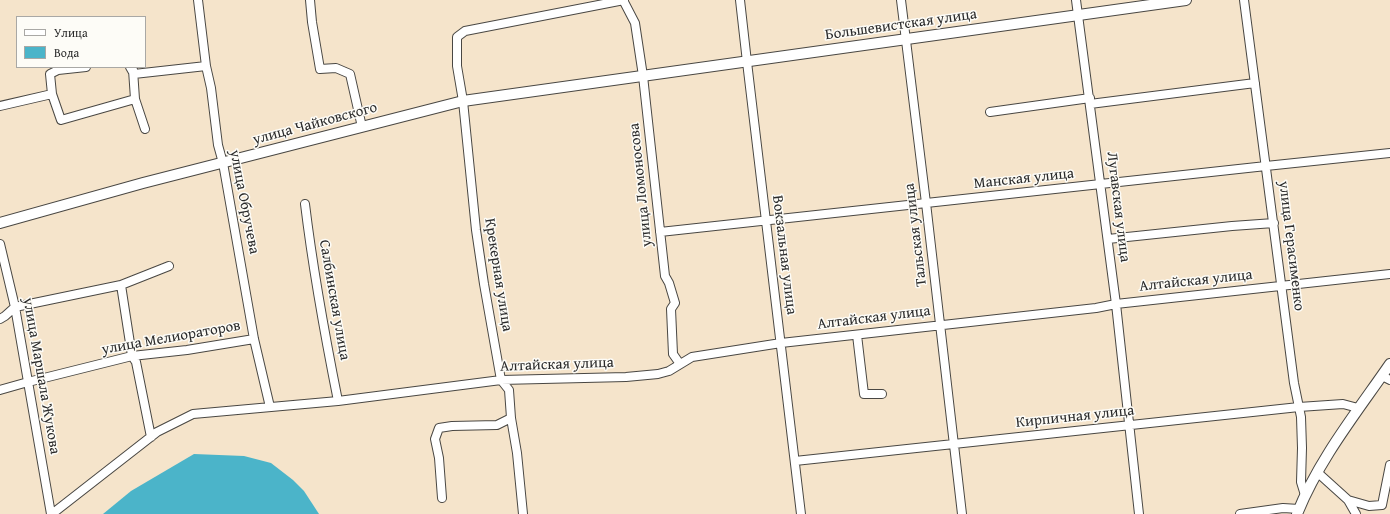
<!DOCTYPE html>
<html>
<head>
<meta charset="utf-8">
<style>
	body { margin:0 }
	#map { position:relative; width:1390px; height:514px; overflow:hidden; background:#f5e4cb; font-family:"Gentium Book Plus",serif }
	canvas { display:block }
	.legend { position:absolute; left:16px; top:16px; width:130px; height:52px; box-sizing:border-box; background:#fdfcf7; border:1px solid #a9a8a5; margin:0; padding:5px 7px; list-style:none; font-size:12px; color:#2b2b2b }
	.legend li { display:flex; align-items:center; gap:8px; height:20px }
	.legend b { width:20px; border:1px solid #a9a8a5 }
</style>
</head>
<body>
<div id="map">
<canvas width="1390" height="514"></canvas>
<ul class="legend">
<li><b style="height:5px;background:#fff"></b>Улица</li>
<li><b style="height:11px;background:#4bb4c9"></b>Вода</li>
</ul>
</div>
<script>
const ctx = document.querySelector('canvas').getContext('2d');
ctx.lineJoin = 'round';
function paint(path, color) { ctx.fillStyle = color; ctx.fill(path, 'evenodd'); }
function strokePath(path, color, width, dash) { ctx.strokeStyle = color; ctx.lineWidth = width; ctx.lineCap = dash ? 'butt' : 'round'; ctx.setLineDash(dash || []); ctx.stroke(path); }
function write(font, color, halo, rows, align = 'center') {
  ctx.font = font + ' "Gentium Book Plus",serif'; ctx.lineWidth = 3; ctx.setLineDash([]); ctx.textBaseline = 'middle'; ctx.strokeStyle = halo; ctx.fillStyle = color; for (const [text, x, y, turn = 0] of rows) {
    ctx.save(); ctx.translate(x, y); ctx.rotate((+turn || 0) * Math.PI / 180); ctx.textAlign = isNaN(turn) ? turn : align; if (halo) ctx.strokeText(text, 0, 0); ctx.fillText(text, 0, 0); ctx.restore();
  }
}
const water = new Path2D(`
	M 194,454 L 244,456 L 271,463 L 293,480 L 304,491 L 319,514 L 103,514 L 131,491 Z`);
const minor = new Path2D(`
	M 198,0 L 206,66 L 211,88 L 218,145 L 223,163 L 254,339 L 270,407
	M 310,0 L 312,22 L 320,69 L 336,68 L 350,74 L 362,127
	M 623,0 L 635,23 L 643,76 L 665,276 L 669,283 L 675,303 L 671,309 L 673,354 L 680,364
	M 740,0 L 747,62 L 801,514
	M 901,0 L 926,203 L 962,514
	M 1076,0 L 1116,304 L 1139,514
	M 1244,0 L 1294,383 L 1301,417 L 1302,448 L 1301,482 L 1305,495
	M 130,67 L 134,74 L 206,66
	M 133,70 L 135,99 L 145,129
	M 52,94 L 61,120 L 135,99
	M 1090,104 L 1255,83
	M 0,106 L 52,94 L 50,74 L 58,70 L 86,67
	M 990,112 L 1090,98
	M 305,204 C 313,270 325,336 338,401
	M 660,232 L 1266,166 L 1390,153
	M 1108,239 L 1232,226 L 1274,223
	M 0,244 L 15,307 L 51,514
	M 121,285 L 132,356 L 136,362 L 151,437
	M 0,319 L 5,316 L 15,307 L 121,285 L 169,266
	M 857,335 L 864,394 L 882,394
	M 1382,376 L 1390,380
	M 0,390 L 28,382 L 132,356 L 187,350 L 254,339
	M 795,461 L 1299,407 L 1343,404 L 1358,408
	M 1317,472 L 1348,500 L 1356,514
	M 442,498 L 439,458 L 435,439 L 439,428 L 452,426 L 497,425 L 511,418
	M 1348,500 L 1369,506 L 1382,505 L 1390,465
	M 52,514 L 157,432 L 193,414 L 338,401 L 501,380 L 626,377 L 658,374 L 669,371 L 692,357 L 781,343 L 1096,308 L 1116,304 L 1390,274
	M 523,514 L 517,453 L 511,418 L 509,390 L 501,380 L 484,284 L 476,230 L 463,101 L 457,66 L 457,37 L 465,31 L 624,0
	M 1240,514 L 1283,508 L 1299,509`);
const major = new Path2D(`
	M 0,223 L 143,183 L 463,101 L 1186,0
	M 1297,514 C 1319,459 1357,412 1390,364`);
const streetNames = [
	["Большевистская улица",901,25,-8],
	["улица Чайковского",315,124,-15],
	["Манская улица",1024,179,-6],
	["улица Ломоносова",641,185,-96],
	["улица Обручева",244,202,79],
	["Лугавская улица",1118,207,83],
	["Тальская улица",916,235,-97],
	["улица Герасименко",1291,246,83],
	["Вокзальная улица",784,255,83],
	["Крекерная улица",498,275,81],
	["Алтайская улица",1196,281,-6],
	["Салбинская улица",334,300,80],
	["Алтайская улица",874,318,-7],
	["улица Мелиораторов",171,338,-10],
	["Алтайская улица",557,365,-2],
	["улица Маршала Жукова",41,376,80],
	["Кирпичная улица",1075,417,-6]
];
paint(water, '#4bb4c9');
strokePath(minor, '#494743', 10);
strokePath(major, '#494743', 12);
strokePath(minor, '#fff', 8);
strokePath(major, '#fff', 10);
write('15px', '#2b2b2b', '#fdfcf7', streetNames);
</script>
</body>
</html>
